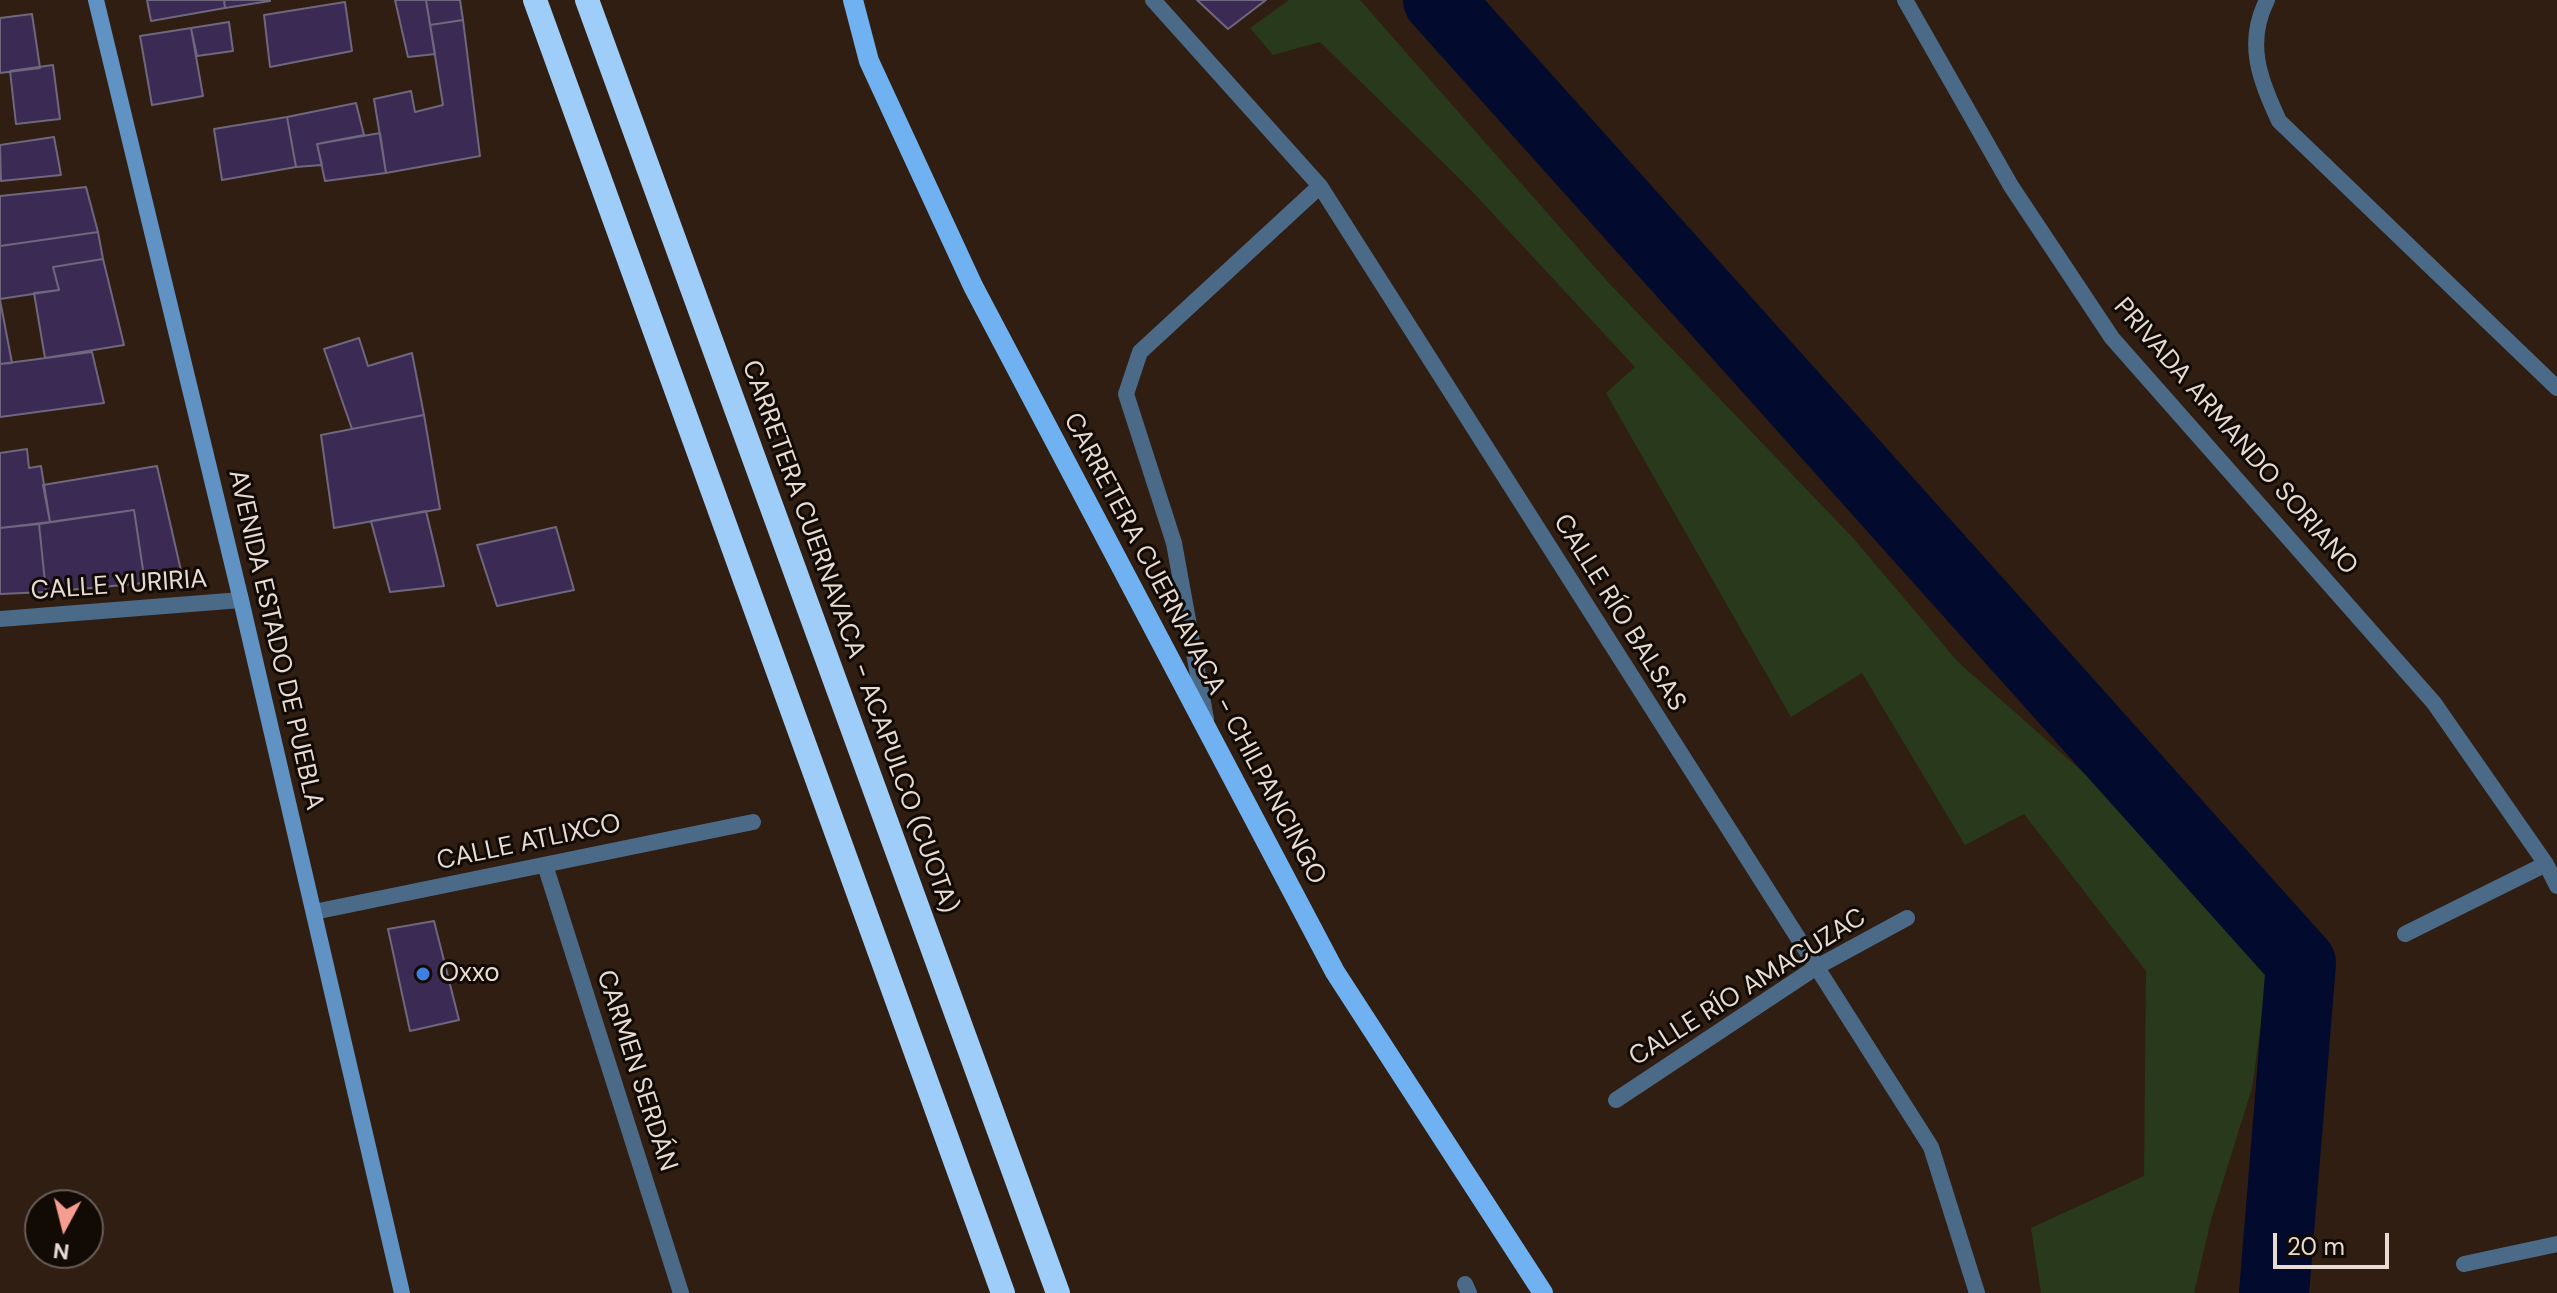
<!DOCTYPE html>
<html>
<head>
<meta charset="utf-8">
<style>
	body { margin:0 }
	#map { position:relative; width:2557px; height:1293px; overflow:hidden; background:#2f1e11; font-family:"DM Sans",sans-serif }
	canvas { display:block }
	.north { position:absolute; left:24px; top:1189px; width:80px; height:80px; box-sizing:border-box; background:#110a05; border:2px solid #675e57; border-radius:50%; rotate:187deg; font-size:22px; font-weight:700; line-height:32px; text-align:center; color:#e7dbd3 }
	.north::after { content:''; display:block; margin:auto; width:28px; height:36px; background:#f59d8f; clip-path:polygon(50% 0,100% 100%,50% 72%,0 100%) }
	.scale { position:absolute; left:2273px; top:1233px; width:116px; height:36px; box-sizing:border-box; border:4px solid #e7dbd3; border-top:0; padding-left:10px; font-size:24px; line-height:28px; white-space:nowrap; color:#e7dbd3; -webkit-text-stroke:6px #110a05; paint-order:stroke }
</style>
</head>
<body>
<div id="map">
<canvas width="2557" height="1293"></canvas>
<div class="north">N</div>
<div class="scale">20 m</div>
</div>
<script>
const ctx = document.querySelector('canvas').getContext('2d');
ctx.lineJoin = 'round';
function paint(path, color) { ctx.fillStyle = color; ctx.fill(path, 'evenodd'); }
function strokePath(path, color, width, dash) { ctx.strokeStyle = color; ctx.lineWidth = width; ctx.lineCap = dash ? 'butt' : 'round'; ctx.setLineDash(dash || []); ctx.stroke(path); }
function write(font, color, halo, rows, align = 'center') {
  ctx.font = font + ' "DM Sans",sans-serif'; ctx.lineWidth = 6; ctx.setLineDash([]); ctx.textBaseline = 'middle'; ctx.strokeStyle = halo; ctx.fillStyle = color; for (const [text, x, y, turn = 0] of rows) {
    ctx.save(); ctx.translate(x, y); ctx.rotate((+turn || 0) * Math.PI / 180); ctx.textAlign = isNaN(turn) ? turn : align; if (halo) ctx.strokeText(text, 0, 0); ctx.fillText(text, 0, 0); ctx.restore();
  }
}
const green = new Path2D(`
	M 1289,0 L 1360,0 L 1607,281 L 1854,539 L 1958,662 L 2085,774 L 2269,966 L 2252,1088 L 2211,1220 L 2194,1293 L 2041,1293 L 2031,1228 L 2144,1176 L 2146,971 L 2024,814 L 1965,845 L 1862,673 L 1791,717 L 1606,393 L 1635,367 L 1468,187 L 1320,42 L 1273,55 L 1250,28 Z`);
const river = new Path2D(`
	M 1438,0 L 2301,963 L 2274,1293`);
const building = new Path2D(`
	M 147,0 L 224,0 L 225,8 L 151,21 Z
	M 224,0 L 270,0 L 270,1 L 225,8 Z
	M 395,0 L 426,0 L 435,54 L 408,57 Z
	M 426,0 L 460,0 L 463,20 L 430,25 Z
	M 1197,0 L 1266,0 L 1228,29 Z
	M 345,2 L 352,51 L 270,67 L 264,15 Z
	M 32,14 L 40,68 L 0,73 L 0,18 Z
	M 463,20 L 480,156 L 386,173 L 374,99 L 411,91 L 415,112 L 443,105 L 430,25 Z
	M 229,22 L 233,51 L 197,56 L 191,28 Z
	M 191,28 L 203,96 L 152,105 L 140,36 Z
	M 53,65 L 60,119 L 16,124 L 10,71 Z
	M 356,103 L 364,135 L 317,144 L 322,165 L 296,167 L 287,117 Z
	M 287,117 L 296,167 L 222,180 L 214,129 Z
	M 380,133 L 386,173 L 325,181 L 317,144 Z
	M 54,137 L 61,175 L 1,181 L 0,145 Z
	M 86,187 L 98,232 L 0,246 L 0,196 Z
	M 98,232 L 103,259 L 53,267 L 59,290 L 0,299 L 0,246 Z
	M 103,259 L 124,345 L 45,358 L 34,293 L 59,290 L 53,267 Z
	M 0,300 L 12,363 L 0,364 Z
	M 359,338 L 368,366 L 412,353 L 424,415 L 352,429 L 324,349 Z
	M 92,352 L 104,403 L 0,417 L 0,364 Z
	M 424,415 L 440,509 L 334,528 L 321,435 Z
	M 27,449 L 29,468 L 41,466 L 50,522 L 0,528 L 0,453 Z
	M 157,466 L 182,575 L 145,583 L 134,510 L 50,522 L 43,485 Z
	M 134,510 L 145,583 L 46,592 L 39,524 Z
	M 426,511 L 444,586 L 390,592 L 371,521 Z
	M 39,524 L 46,592 L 0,594 L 0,528 Z
	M 556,527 L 574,590 L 497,606 L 477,545 Z
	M 434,921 L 459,1020 L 410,1031 L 388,929 Z`);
const street = new Path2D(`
	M 1153,0 L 1320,186 L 1931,1147 L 1977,1293
	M 1905,0 L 2011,186 L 2112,338 L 2434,703 L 2546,864 L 2557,886
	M 2267,0 C 2245,44 2260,79 2279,121 L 2557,388
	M 0,619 L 241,600
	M 1206,719 L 1174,543 L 1126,394 L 1140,352 L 1320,186
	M 545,865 L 681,1293
	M 314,912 L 753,822
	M 2405,934 L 2546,864
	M 1616,1100 L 1815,968 L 1907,918
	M 2464,1264 L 2557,1244
	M 1465,1284 L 1469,1293`);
const secondary = new Path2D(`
	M 96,0 L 241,600 L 402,1293`);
const primary = new Path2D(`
	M 853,0 L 869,61 L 973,286 L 1335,972 L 1543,1293`);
const highway = new Path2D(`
	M 535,0 L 1003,1293
	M 587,0 L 1058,1293`);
const markers = [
	[423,974,8,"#3f7fe0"]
];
const streetNames = [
	["PRIVADA ARMANDO SORIANO",2235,437,49],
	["CALLE YURIRIA",119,586,-4],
	["CALLE RÍO BALSAS",1619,613,58],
	["CARRETERA CUERNAVACA - ACAPULCO (CUOTA)",849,637,70],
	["AVENIDA ESTADO DE PUEBLA",275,640,77],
	["CARRETERA CUERNAVACA - CHILPANCINGO",1194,649,62],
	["CALLE ATLIXCO",529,843,-12],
	["CALLE RÍO AMACUZAC",1748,988,-32],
	["CARMEN SERDÁN",636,1071,72]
];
const poiNames = [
	["Oxxo",439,974]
];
paint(green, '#283a1b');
strokePath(river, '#020b2e', 70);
paint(building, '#3b2a53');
strokePath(building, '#6f677d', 2);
strokePath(street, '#4b6a88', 16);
strokePath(secondary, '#6093c3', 16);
strokePath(primary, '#70b2f1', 20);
strokePath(highway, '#9fcdfa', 24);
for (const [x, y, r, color] of markers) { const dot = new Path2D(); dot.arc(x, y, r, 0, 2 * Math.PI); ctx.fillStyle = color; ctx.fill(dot); strokePath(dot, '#110a05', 3); }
write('26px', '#e7dbd3', '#110a05', streetNames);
write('26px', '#e7dbd3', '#110a05', poiNames, 'left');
</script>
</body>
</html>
